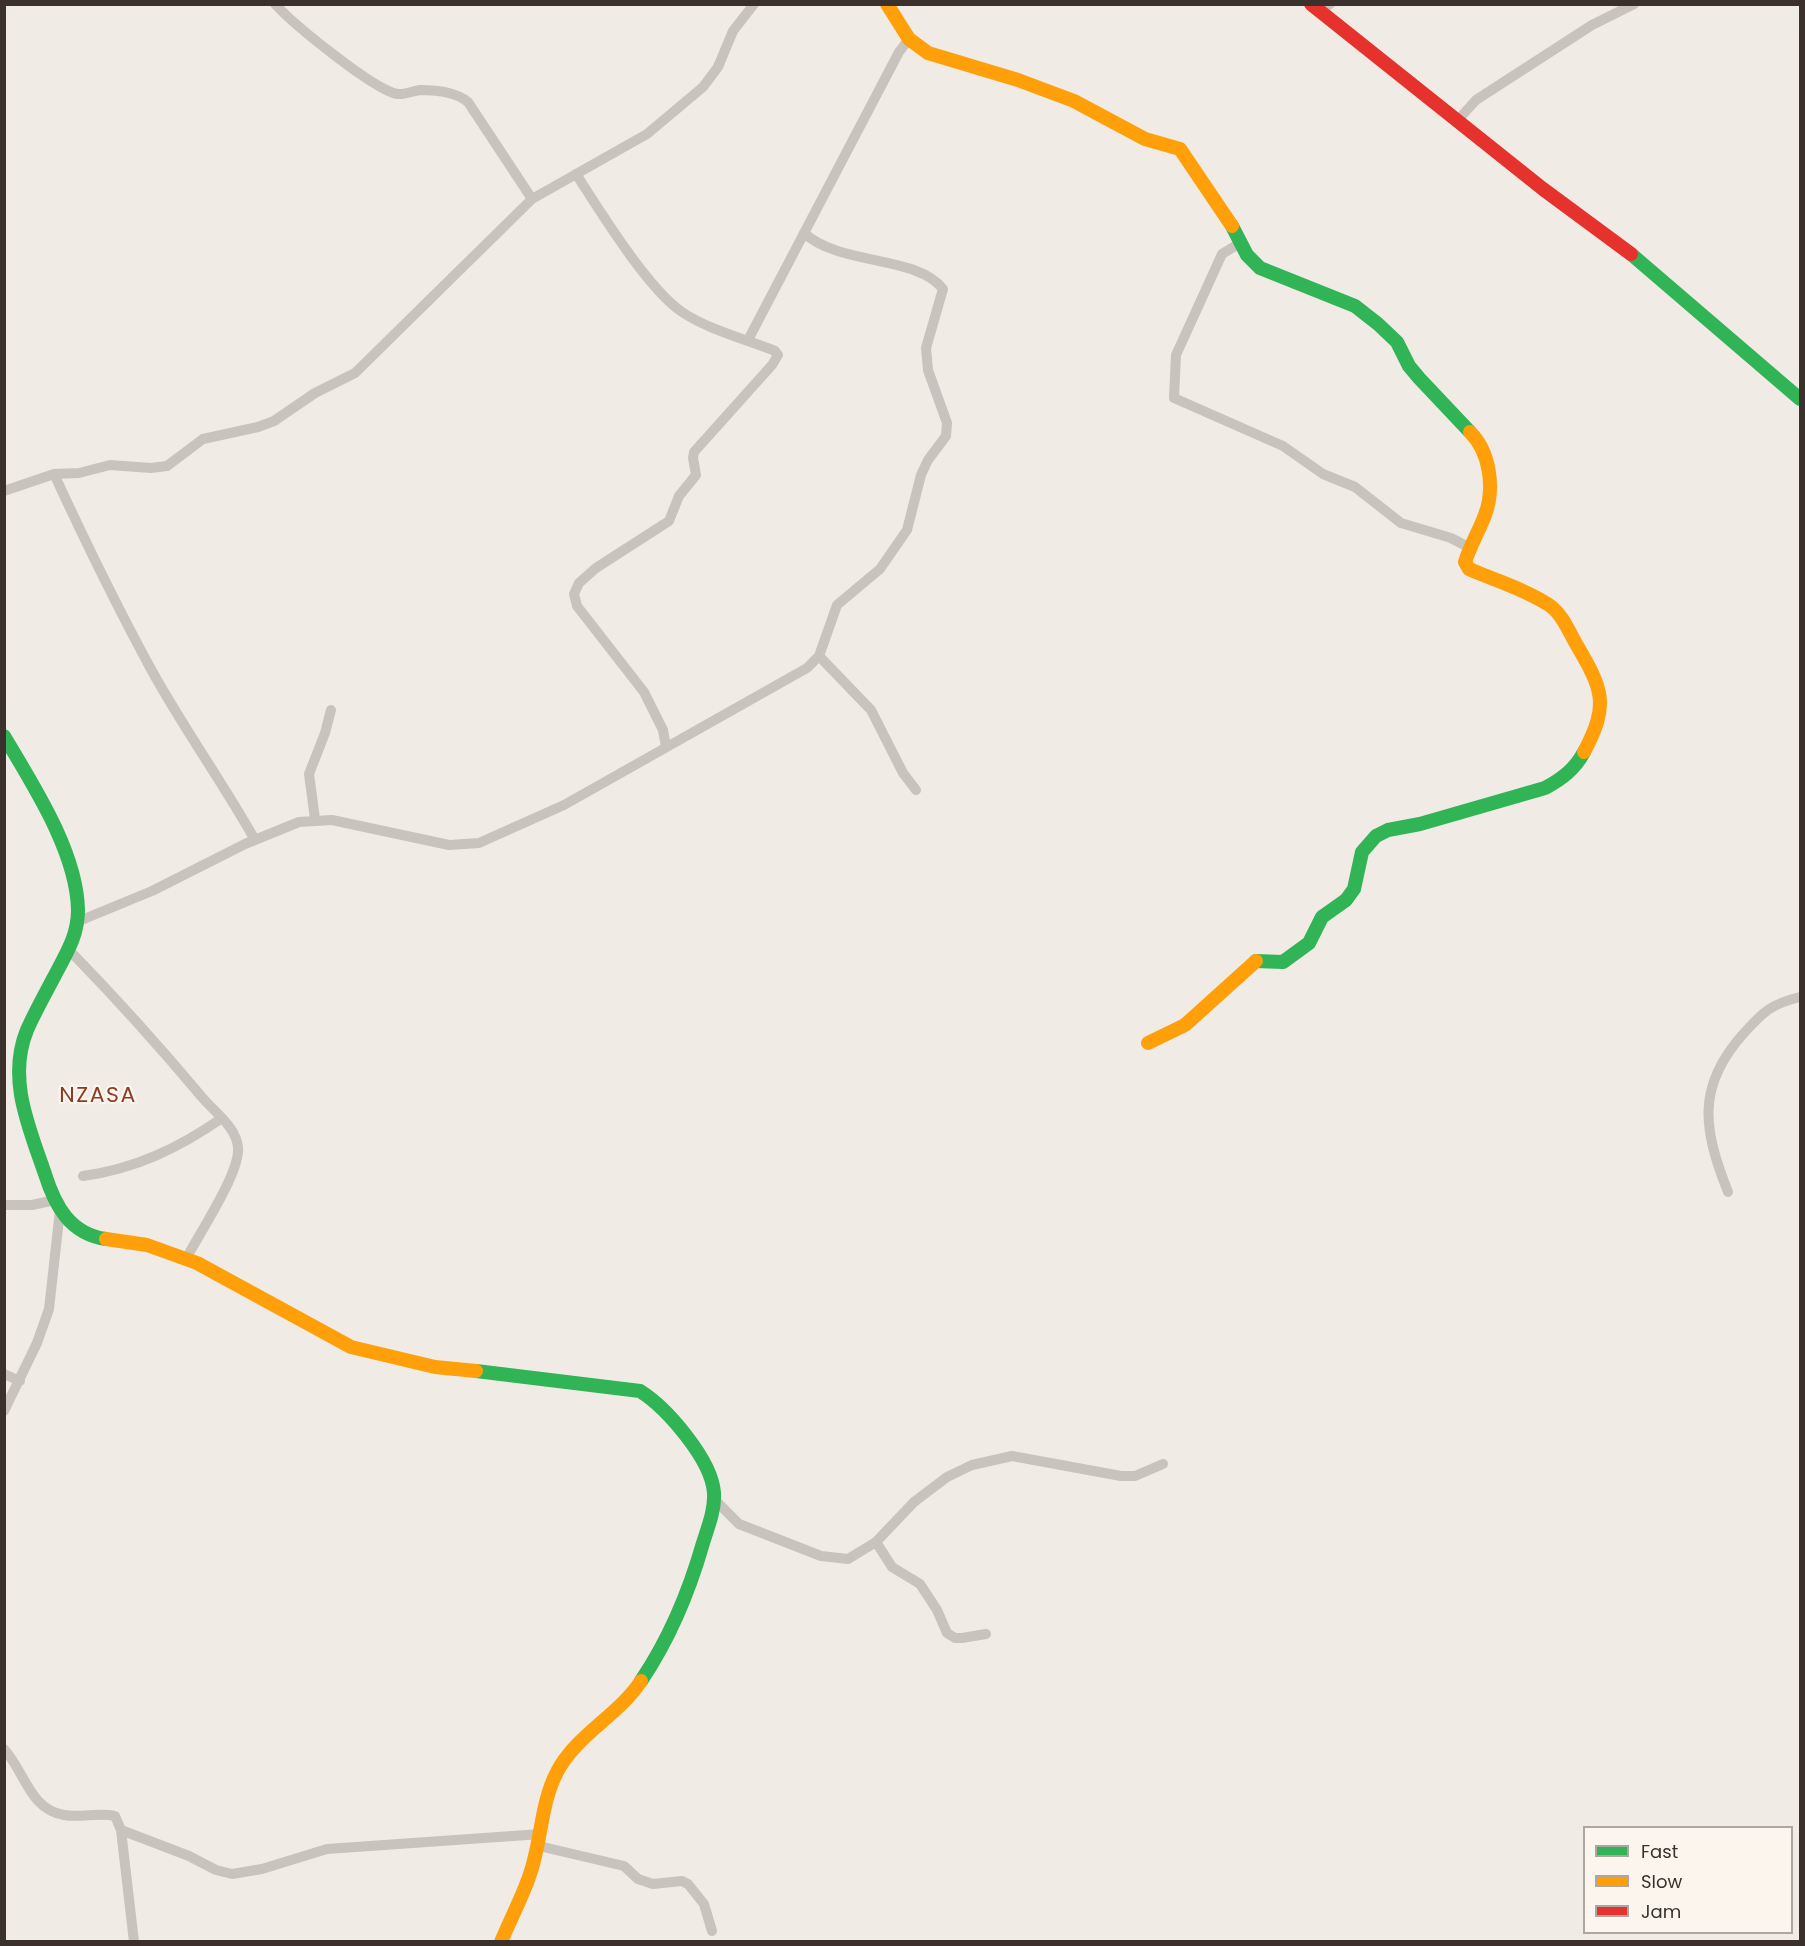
<!DOCTYPE html>
<html>
<head>
<meta charset="utf-8">
<style>
	body { margin:0 }
	#map { position:relative; width:1805px; height:1946px; overflow:hidden; background:#f0ebe5; font-family:Poppins,sans-serif }
	canvas { display:block }
	.frame { position:absolute; inset:0; border:6px solid #3b302b; pointer-events:none }
	.legend { position:absolute; left:1583px; top:1826px; width:210px; height:108px; box-sizing:border-box; background:#fbf5ee; border:2px solid #aea6a0; margin:0; padding:8px 10px; list-style:none; font-size:18px; color:#3b302b }
	.legend li { display:flex; align-items:center; gap:12px; height:30px }
	.legend b { width:30px; border:2px solid #aea6a0 }
</style>
</head>
<body>
<div id="map">
<canvas width="1805" height="1946"></canvas>
<div class="frame"></div>
<ul class="legend">
<li><b style="height:8px;background:#30b455"></b>Fast</li>
<li><b style="height:8px;background:#ff9f0a"></b>Slow</li>
<li><b style="height:8px;background:#e5322d"></b>Jam</li>
</ul>
</div>
<script>
const ctx = document.querySelector('canvas').getContext('2d');
ctx.lineJoin = 'round';
function strokePath(path, color, width, dash) { ctx.strokeStyle = color; ctx.lineWidth = width; ctx.lineCap = dash ? 'butt' : 'round'; ctx.setLineDash(dash || []); ctx.stroke(path); }
function write(font, color, halo, rows, align = 'center') {
  ctx.font = font + ' Poppins,sans-serif'; ctx.lineWidth = 4.5; ctx.setLineDash([]); ctx.textBaseline = 'middle'; ctx.strokeStyle = halo; ctx.fillStyle = color; for (const [text, x, y, turn = 0] of rows) {
    ctx.save(); ctx.translate(x, y); ctx.rotate((+turn || 0) * Math.PI / 180); ctx.textAlign = isNaN(turn) ? turn : align; if (halo) ctx.strokeText(text, 0, 0); ctx.fillText(text, 0, 0); ctx.restore();
  }
}
const street = new Path2D(`
	M 275,4 C 294,25 373,89 397,94 C 405,95 412,91 420,90 C 436,90 456,92 468,102 L 532,199
	M 1320,11 L 1330,4
	M 1457,121 L 1476,100 L 1493,89 L 1592,25 L 1634,4
	M 576,174 C 600,211 647,288 682,312 C 709,330 745,339 775,351 L 778,355 L 772,365 L 694,452 L 693,458 L 696,475 L 679,496 L 669,521 L 596,568 L 579,583 L 574,594 L 577,606 L 644,692 L 663,730 L 666,747
	M 1240,243 L 1222,254 L 1176,355 L 1174,398 L 1283,446 L 1323,474 L 1355,487 L 1401,523 L 1451,538 L 1470,548
	M 748,340 L 899,52 L 909,39
	M 54,474 C 85,541 117,607 152,671 C 184,729 223,783 255,840
	M 4,491 L 54,474 L 79,473 L 110,465 L 151,468 L 167,466 L 203,439 L 258,427 L 274,421 L 315,393 L 355,373 L 532,199 L 647,134 L 703,87 L 718,67 L 733,31 L 754,4
	M 819,656 L 871,710 L 903,773 L 916,790
	M 315,819 L 309,774 L 325,733 L 331,710
	M 79,921 L 152,891 L 245,844 L 299,822 L 332,820 L 449,845 L 479,843 L 564,805 L 807,668 L 819,656 L 837,605 L 880,569 L 907,530 L 921,475 L 928,460 L 946,436 L 947,423 L 928,370 L 926,348 L 943,289 C 917,255 840,266 804,233
	M 69,950 C 115,997 159,1046 201,1096 C 213,1111 237,1127 238,1148 C 240,1173 199,1234 186,1259
	M 83,1176 C 135,1169 179,1148 222,1118
	M 1728,1192 C 1703,1129 1696,1086 1744,1033 C 1763,1012 1771,1004 1800,997
	M 4,1205 L 32,1205 L 55,1200
	M 4,1374 L 20,1381
	M 4,1411 L 37,1343 L 49,1309 L 60,1210
	M 714,1499 L 739,1524 L 821,1556 L 848,1559 L 876,1542 L 914,1502 L 947,1477 L 972,1465 L 1012,1456 L 1121,1476 L 1135,1476 L 1163,1464
	M 876,1542 L 892,1567 L 920,1584 L 937,1610 L 947,1633 L 955,1638 L 962,1638 L 986,1634
	M 4,1749 C 25,1772 30,1810 64,1815 C 81,1818 99,1812 115,1816 L 121,1830 L 134,1942
	M 121,1830 L 189,1856 L 216,1870 L 232,1874 L 262,1869 L 327,1849 L 541,1834
	M 539,1846 L 624,1866 L 638,1879 L 653,1884 L 682,1881 L 688,1884 L 704,1904 L 712,1931`);
const fast = new Path2D(`
	M 1232,226 L 1247,255 L 1260,268 L 1355,306 L 1378,324 L 1397,342 L 1409,366 L 1419,378 L 1470,432
	M 1631,254 L 1800,399
	M 4,736 C 33,785 77,852 78,910 C 78,936 66,954 54,977 C 45,994 35,1012 27,1030 C 7,1079 29,1127 45,1174 C 55,1206 70,1234 106,1239
	M 1256,961 L 1283,962 L 1309,943 L 1322,917 L 1346,900 L 1354,889 L 1362,852 L 1376,836 L 1388,830 L 1420,824 L 1545,788 C 1562,779 1575,769 1584,752
	M 476,1371 L 640,1391 C 667,1408 712,1460 714,1493 C 715,1510 708,1527 703,1543 C 689,1592 670,1638 641,1681`);
const slow = new Path2D(`
	M 887,4 L 909,39 L 928,53 L 1018,80 L 1074,101 L 1145,139 L 1180,149 L 1232,226
	M 1470,432 C 1490,452 1495,488 1485,515 C 1479,531 1470,546 1465,562 L 1469,569 C 1494,580 1525,589 1549,605 C 1561,613 1568,629 1575,642 C 1601,687 1611,702 1584,752
	M 1148,1043 L 1185,1025 L 1256,961
	M 106,1239 L 147,1245 L 197,1263 L 351,1347 L 435,1367 L 476,1371
	M 501,1942 C 512,1915 529,1885 535,1856 C 542,1828 543,1799 557,1772 C 576,1735 619,1715 641,1681`);
const jam = new Path2D(`
	M 1311,4 L 1543,189 L 1631,254`);
const quarterNames = [
	["NZASA",98,1096]
];
strokePath(street, '#c9c3be', 10);
strokePath(fast, '#30b455', 14);
strokePath(slow, '#ff9f0a', 14);
strokePath(jam, '#e5322d', 14);
ctx.letterSpacing = '1.5px';
write('22px', '#8c3b22', '#fbf5ee', quarterNames);
ctx.letterSpacing = '0px';
</script>
</body>
</html>
